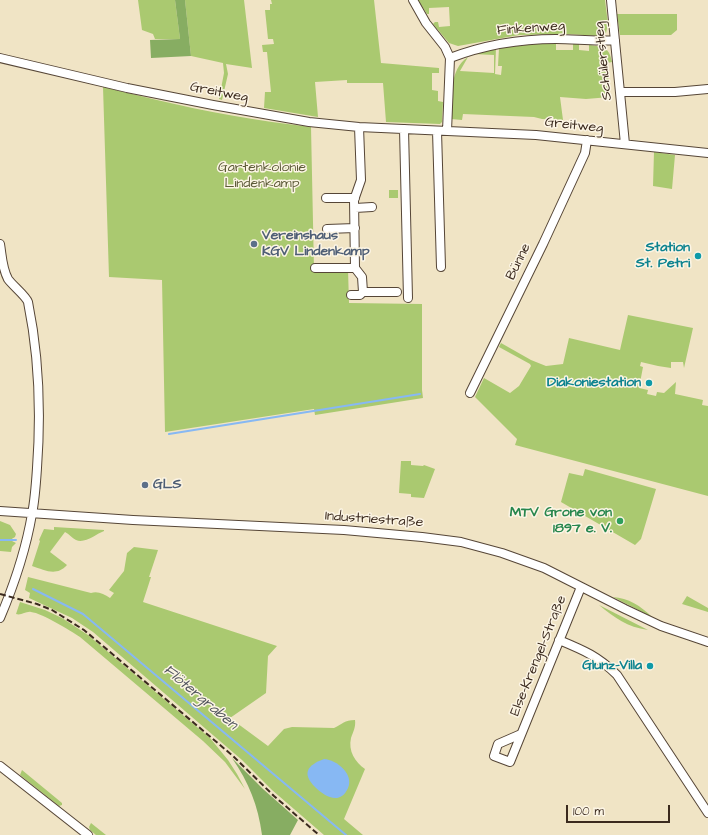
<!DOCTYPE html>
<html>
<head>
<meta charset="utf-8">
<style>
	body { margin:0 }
	#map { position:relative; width:708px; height:835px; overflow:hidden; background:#f0e4c5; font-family:"Architects Daughter",sans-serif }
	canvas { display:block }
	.scale { position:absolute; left:566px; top:805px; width:104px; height:18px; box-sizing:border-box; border:2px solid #3b2a1e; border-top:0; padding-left:5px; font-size:12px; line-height:14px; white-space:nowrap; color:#3b2a1e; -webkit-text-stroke:3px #fcf5e5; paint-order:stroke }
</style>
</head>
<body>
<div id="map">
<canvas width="708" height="835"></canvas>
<div class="scale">100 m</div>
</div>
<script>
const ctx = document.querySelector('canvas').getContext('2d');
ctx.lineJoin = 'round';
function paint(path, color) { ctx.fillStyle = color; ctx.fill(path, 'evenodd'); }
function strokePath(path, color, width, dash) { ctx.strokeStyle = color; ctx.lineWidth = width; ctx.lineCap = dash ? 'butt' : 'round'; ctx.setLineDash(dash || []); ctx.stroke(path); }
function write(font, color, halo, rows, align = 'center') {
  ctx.font = font + ' "Architects Daughter",sans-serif'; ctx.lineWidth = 3; ctx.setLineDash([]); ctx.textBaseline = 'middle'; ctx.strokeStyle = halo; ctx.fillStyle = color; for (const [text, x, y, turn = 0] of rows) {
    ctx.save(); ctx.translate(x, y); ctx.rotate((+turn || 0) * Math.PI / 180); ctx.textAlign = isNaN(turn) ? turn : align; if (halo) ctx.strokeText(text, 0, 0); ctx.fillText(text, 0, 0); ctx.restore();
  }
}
const green = new Path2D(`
	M 138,0 L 175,0 L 180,39 L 155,39 L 153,34 L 142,30 Z
	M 185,0 L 244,0 L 252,68 L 226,64 L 228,74 L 222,100 L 219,99 L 224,73 L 223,63 L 191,56 Z
	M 271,0 L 374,0 L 381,63 L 439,68 L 439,73 L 432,73 L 432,90 L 438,91 L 438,101 L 443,102 L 442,122 L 440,124 L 386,122 L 383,83 L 347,83 L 347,80 L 315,82 L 318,117 L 264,108 L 265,92 L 271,92 L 267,52 L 263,52 L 262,45 L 274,44 L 273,39 L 268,39 L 265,10 L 270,10 L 270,4 L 272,4 Z
	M 418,0 L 605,0 L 608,24 L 606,33 L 599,36 L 568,34 L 519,35 L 458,46 L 449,43 L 433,24 L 435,22 L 438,22 L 439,27 L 450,26 L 449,7 L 429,8 L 429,14 L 427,14 Z
	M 617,14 L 677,14 L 677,30 L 671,35 L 620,35 Z
	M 535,44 L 556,44 L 556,50 L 573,50 L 573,44 L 579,44 L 579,50 L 589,51 L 589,45 C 604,47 609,47 612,62 L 607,63 L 610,97 L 586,99 L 560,97 L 563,120 L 542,119 L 534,117 L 463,114 L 462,120 L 451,119 C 453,98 448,70 468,57 L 460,71 L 494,73 L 494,55 L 473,54 L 496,48 L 495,74 L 501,75 L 502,66 L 498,66 L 499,48 Z
	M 103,87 C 121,91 139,96 157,100 C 207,112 259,121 311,127 L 314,270 L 348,269 L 349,303 L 422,304 L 422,390 L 423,398 L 315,415 L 314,409 L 165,432 L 162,280 L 109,277 Z
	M 654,152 L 675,155 L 672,189 L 653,186 Z
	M 389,190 L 398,190 L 398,198 L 389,198 Z
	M 628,315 L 693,328 L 684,368 L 683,362 L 671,362 L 671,368 L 658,366 L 641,362 L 640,366 L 643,367 L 639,388 L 648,390 L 647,394 L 656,396 L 657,392 L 664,393 L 676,382 L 675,394 L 703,400 L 702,405 L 708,406 L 708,496 L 515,445 L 517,439 L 475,397 L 484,378 L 510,393 L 519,386 L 531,366 L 530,364 L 499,347 L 501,343 L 531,360 L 546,366 L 563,364 L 569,338 L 620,350 Z
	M 401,461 L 411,461 L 411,465 L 423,466 L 424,465 L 435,469 L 424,498 L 411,497 L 411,494 L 399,493 Z
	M 585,469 L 656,489 L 641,539 L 635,545 L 561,502 L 569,473 L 583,476 Z
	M 0,521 L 10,525 L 16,534 L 15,537 L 10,540 L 16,543 L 12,547 L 11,552 L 0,551 Z
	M 54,527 L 104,530 L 104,531 C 96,534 85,544 76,540 C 72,538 69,534 65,532 L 50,552 L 67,565 C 56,577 45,570 32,566 L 40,541 L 39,540 L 44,529 L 54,530 Z
	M 134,547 L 158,550 L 149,577 L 151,577 L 143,602 L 277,646 L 268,656 L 266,693 L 230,718 L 268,746 L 284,729 L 292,727 L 334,728 C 343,724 344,720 355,720 C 356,727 353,732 351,738 C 348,751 355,762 365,769 L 344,819 L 363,835 L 324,835 L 272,790 L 242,760 L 93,632 L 72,618 L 29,598 L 30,593 L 25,590 L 28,577 L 91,593 C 98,591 104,594 110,598 L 114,593 L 109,590 L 124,571 L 127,553 Z
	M 687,596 L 708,608 L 708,612 L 682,604 Z
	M 613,597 C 628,598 641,606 652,617 Z
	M 20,602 L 45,610 L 62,618 L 88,635 L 210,738 L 228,760 L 237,774 L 245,789 L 225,762 L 203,741 L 80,637 C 71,631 42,613 31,612 C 26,611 21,616 16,614 Z
	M 599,605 L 648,630 C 627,627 615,618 599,605 Z
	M 22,770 L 62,803 L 62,805 L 59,806 L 20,775 Z
	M 91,823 L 106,835 L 96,835 L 90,830 L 89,827 Z`);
const forest = new Path2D(`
	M 175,0 L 185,0 L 191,56 L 151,58 L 150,40 L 180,39 Z
	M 232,758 L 263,789 L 298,820 L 290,835 L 262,835 C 258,805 249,783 232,758 Z`);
const water = new Path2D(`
	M 324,759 C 337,760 354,774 348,788 C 340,806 324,796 315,787 C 301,773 308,765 324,759 Z`);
const stream = new Path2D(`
	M 169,434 L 420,394
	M 0,540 L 16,540
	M 33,589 L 83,614 L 346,835`);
const street = new Path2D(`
	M 413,0 L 426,23 L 445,47 L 450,58 L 447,131
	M 611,0 L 625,144
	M 0,58 L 127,88 L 213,105 L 309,122 L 359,127 L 536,135 L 708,153
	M 450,58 C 484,45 519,39 556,39 C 576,39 596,42 615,40
	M 620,92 L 675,92 L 708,89
	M 359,127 L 361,180 L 354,200 L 355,268 L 362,277 L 363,292 L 397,292
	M 404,129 L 408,298
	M 437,131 L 441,267
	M 326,198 L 355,198
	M 355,208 L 372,207
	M 327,229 L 355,228
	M 0,244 C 2,256 2,268 8,279 C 12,285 26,296 28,302 C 39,356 41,413 37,468 C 36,483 35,499 32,514 C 26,549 14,585 0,618
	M 315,268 L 355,268
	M 351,295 L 360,295 L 363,292
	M 470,393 L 543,244 L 585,153 L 587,140
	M 0,511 L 133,520 L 344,530 L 422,537 L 461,542 L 502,553 L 544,568 L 625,609 L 661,626 L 708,642
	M 559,640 C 583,650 598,656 617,675 L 708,813
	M 521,734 L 498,744 L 494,756 L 510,762 L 581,587
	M 0,766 L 88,835`);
const rail = new Path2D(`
	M 0,594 L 37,604 L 52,610 L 84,630 L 233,756 L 274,796 L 319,835`);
const markers = [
	[254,244,4,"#5c6f8a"],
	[698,256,4,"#0f9aa8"],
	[649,383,4,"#0f9aa8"],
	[145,485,4,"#5c6f8a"],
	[620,521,4,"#2e9e5b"],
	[650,666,4,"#0f9aa8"]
];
const streetNames = [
	["Finkenweg",531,29,-4],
	["Schülerstieg",604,61,-96],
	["Greitweg",219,93,11],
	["Greitweg",574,126,6],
	["Bünne",519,262,-64],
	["Industriestraße",374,520,4],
	["Else-Krengel-Straße",539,656,-68]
];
const parkNames = [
	["Gartenkolonie",262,168],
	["Lindenkamp",262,184]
];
const serviceNames = [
	["Vereinshaus",262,236],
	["KGV Lindenkamp",262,252],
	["GLS",153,485]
];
const cultureNames = [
	["Station",690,248],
	["St. Petri",690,264],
	["Diakoniestation",641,383],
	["Glunz-Villa",642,666]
];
const leisureNames = [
	["MTV Grone von",612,513],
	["1897 e. V.",612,529]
];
const waterNames = [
	["Flötergraben",200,698,40]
];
paint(green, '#aac970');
paint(forest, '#87ad62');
paint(water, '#87b8f3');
strokePath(stream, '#87b8f3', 2);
strokePath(street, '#564637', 10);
strokePath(street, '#fff', 8);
strokePath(rail, '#3b2a1e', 2, [6, 3]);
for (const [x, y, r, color] of markers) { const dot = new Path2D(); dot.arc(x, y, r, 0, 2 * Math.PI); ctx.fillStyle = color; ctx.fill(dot); strokePath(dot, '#fcf5e5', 1.5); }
write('14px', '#3b2a1e', '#fcf5e5', streetNames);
write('14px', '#5c5a37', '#fcf5e5', parkNames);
write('bold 14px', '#4e5e75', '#fcf5e5', serviceNames, 'left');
write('bold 14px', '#0d838f', '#fcf5e5', cultureNames, 'right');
write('bold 14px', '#27864d', '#fcf5e5', leisureNames, 'right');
write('italic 15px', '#52555e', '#fcf5e5', waterNames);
</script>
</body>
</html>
